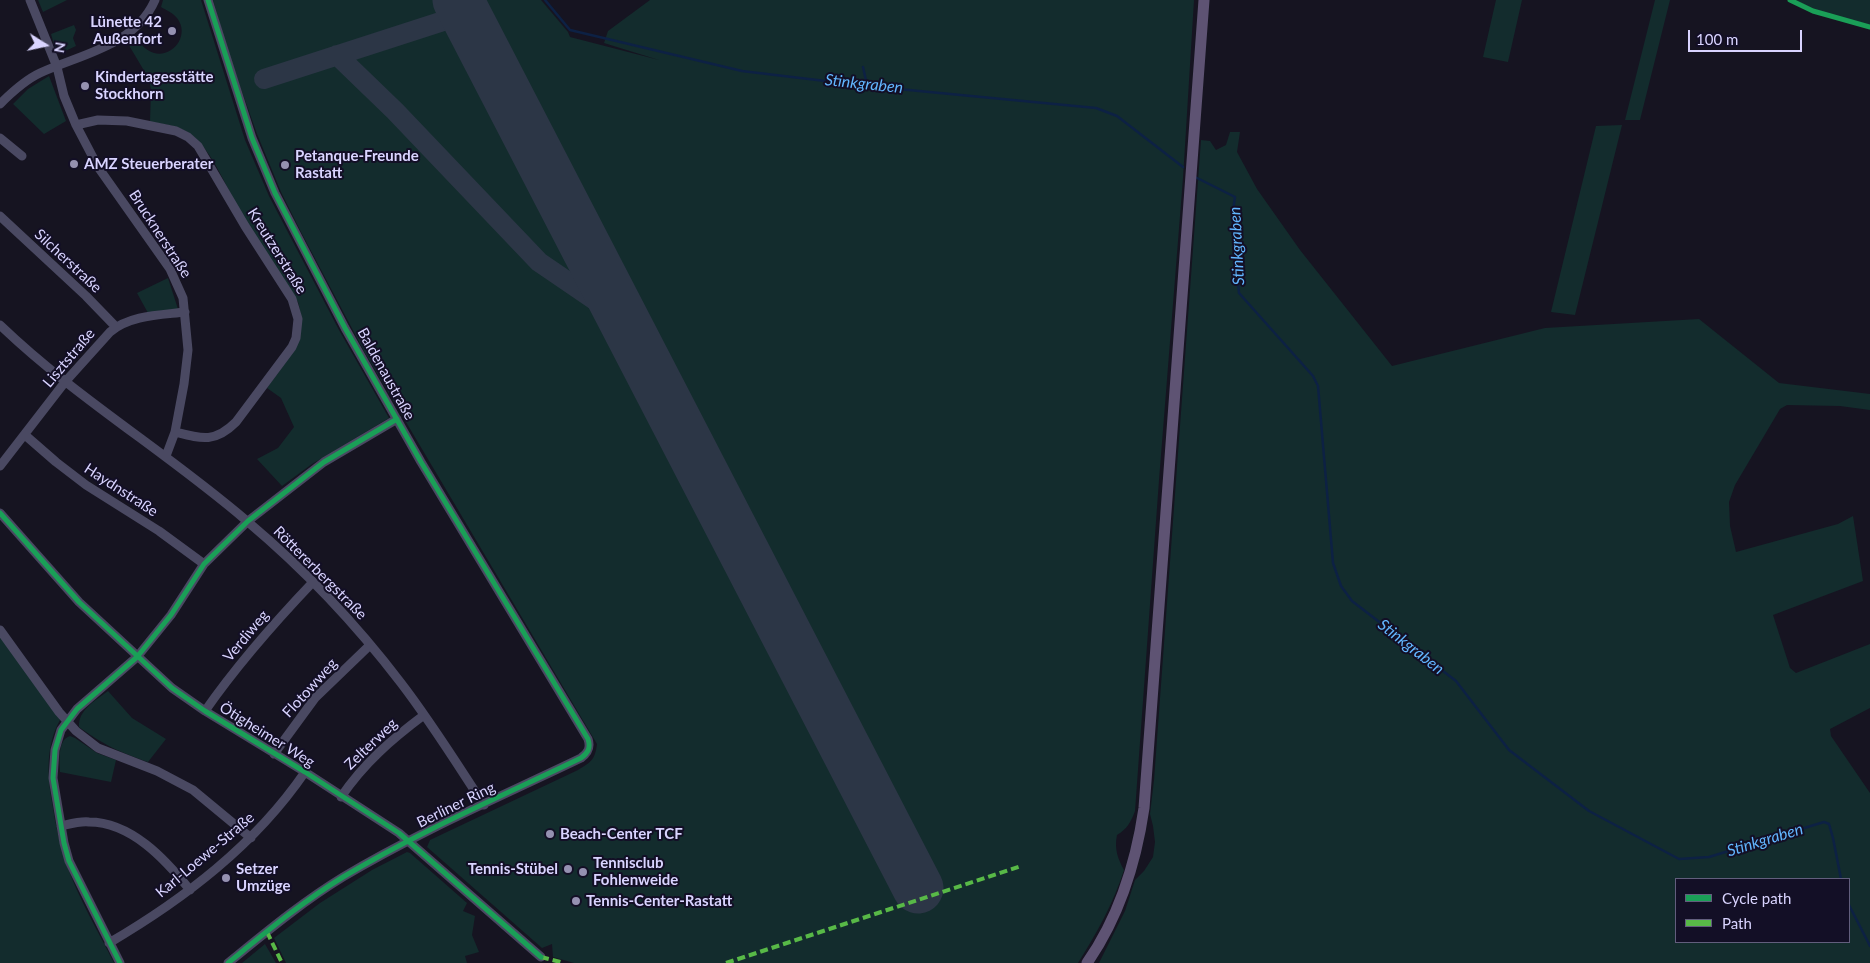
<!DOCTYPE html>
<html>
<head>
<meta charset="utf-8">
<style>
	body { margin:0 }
	#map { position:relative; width:1870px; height:963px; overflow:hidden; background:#161421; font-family:Lato,sans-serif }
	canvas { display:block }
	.legend { position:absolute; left:1675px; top:878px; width:175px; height:65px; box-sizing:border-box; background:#130f26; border:1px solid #625e7d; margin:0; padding:6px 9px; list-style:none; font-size:15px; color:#d9d4ff }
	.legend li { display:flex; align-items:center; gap:10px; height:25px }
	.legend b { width:25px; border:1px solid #625e7d }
	.north { position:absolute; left:20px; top:20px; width:50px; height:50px; -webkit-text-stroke:4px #130f26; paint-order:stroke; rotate:100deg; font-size:14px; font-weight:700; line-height:20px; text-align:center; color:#d9d4ff }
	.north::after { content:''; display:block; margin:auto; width:18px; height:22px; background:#d9d4ff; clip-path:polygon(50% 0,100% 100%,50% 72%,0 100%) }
	.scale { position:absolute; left:1688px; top:30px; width:114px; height:22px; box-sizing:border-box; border:2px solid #d9d4ff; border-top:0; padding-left:6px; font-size:15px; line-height:18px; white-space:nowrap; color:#d9d4ff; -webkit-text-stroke:4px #130f26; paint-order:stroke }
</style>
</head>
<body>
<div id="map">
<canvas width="1870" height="963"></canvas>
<ul class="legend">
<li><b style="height:6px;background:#1a9f57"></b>Cycle path</li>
<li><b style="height:6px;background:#58b947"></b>Path</li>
</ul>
<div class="north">N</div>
<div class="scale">100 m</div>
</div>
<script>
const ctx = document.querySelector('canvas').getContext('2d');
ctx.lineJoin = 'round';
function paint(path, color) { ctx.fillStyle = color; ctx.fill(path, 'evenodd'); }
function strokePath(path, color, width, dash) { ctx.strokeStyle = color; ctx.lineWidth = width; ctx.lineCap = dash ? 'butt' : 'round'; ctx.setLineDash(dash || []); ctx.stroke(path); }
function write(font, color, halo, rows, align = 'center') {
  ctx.font = font + ' Lato,sans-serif'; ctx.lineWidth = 4; ctx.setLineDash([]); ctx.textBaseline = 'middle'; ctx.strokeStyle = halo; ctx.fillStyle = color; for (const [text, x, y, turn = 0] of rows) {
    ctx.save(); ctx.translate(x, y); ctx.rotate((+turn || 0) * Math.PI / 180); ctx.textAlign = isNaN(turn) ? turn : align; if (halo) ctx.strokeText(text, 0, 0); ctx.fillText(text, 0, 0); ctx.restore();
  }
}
const green = new Path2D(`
	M 38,0 L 67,0 L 43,12 Z
	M 163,0 L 201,0 L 245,140 L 269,196 L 339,330 L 389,418 L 312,464 L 282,486 L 257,459 L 278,448 L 294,427 L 281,398 L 267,388 C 287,360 309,338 298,302 C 278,271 257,240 238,207 C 225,185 213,153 193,136 C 181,126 165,124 150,122 L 151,90 L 149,79 L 127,42 L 136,37 C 157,74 195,41 177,18 C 173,13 166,10 161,7 Z
	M 213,0 L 541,0 L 568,32 L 570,37 L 659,60 L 604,43 L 608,31 L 650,0 L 1194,0 L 1183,178 L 1159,480 L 1135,811 C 1131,822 1127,829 1117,835 C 1114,849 1118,859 1124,870 C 1113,904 1097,933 1078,963 L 574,963 L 553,957 L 552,944 L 542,948 L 427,847 L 430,840 L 578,770 C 591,762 595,760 597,744 L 365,353 L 301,232 L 281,192 L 257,134 L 229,55 Z
	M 1496,0 L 1522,0 L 1508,62 L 1483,57 Z
	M 1655,0 L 1670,0 L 1640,120 L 1625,120 Z
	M 1793,0 L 1870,0 L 1870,25 L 1822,12 Z
	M 74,25 L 76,30 L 73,38 L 76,46 L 63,52 L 55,48 L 51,34 Z
	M 49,76 L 66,121 L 44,134 L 13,104 L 28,89 Z
	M 1622,125 L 1575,315 L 1551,312 L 1596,126 Z
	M 1230,132 L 1240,132 L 1237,152 L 1257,189 L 1300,250 L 1392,366 L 1545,328 L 1699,319 L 1779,383 L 1870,394 L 1870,410 L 1840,406 L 1787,405 L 1780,409 L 1735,485 L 1729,502 L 1730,526 L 1736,552 L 1838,524 L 1853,516 L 1863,581 L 1773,615 L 1790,668 L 1796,673 L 1870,644 L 1870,708 L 1830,729 L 1831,736 L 1870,793 L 1870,963 L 1099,963 L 1125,911 L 1135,880 L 1144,871 L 1153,857 L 1155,842 L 1153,826 L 1150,814 L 1154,780 L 1201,140 L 1210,141 L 1216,150 L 1226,145 ZM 1676,879 L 1849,879 L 1849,942 L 1676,942 Z
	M 168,278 L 178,309 L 148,313 L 137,293 Z
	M 0,635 L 59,717 L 60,720 C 46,745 47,774 52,802 C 55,824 60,845 67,866 C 79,899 98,931 114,963 L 0,963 Z
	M 108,691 L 132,718 L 166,739 L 148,762 C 119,752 104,745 79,727 C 78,710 95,701 108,691 Z
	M 70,736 L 75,738 L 97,753 L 116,760 L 111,782 L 60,772 C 60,761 57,740 70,736 Z
	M 407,852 L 410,853 L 467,903 L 463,911 L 475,916 L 472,935 L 479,952 L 465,956 L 467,963 L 286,963 L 274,938 L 320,903 L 372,870 Z
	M 265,944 L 276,963 L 242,963 Z`);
const stream = new Path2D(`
	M 545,0 L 570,30 L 742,71 L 867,86 L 1096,108 L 1117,116 L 1183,167
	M 863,67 L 867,85
	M 1195,177 L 1235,197 L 1232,218 L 1239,293 L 1313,376 L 1318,386 L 1333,563 L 1341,586 L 1352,601 L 1456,681 L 1509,750 L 1589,811 L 1679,859 L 1709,857 L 1824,822 L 1829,824 L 1833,838 L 1841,879
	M 1849,905 L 1870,946`);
const taxiway = new Path2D(`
	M 337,55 L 395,111 L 539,262 L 624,320
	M 264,79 L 465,14`);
const runway = new Path2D(`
	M 458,0 L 918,888`);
const minor = new Path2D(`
	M 30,0 L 57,67 L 64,96 L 76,125 L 98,167 L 170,269 L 183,298 L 188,350 L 184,384 L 175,432 L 166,456
	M 208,0 L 252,138 L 275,193 L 345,328 L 421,462 L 588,739 C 591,748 588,753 581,758 C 502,796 418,832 343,877 C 302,902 265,933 228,963
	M 0,104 C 12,92 25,80 40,73 C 81,54 135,46 155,0
	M 76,125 L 98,120 L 127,121 L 176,131 L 188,137 L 198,146 L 245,226 L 292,299 L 298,319 L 296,338 L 292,347 L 236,422 C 215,443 202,439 175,432
	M 0,138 L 22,156
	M 0,216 L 86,296 L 116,327
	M 0,325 C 76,398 168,453 248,522 C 305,570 356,624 401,683 C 431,722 457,764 484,805
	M 25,435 L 56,462 L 86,485 L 159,531 L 204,564
	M 0,466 L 65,382 L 110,332 C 130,315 161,315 185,312
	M 0,513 L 79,602 L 172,688 L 205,711 L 305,772 L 399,833 L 541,957
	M 0,630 L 59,712 L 76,731 L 98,748 L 157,771 L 193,790 L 251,838
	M 205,711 C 237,665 274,623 313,582
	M 274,754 L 315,698 L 370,645
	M 341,797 C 364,763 392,739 424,715
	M 61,826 C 70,824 80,821 89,822 C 131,822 165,859 190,890
	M 109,943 C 184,899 255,845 305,772
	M 120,963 L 69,861 L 64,843 L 53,778 L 55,750 L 61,730 L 77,709 L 137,657 L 171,615 L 204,564 L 248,521 L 324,462 L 397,419`);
const major = new Path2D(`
	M 1087,963 C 1119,917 1136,863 1144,808 L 1204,0`);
const quiet = new Path2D(`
	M 267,932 L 282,963
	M 541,957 L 564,963
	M 726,963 L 1021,866`);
const cycleway = new Path2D(`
	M 208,0 L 252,138 L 275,193 L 345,328 L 421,462 L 588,739 C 591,748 588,753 581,758 C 502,796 418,832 343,877 C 302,902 265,933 228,963
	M 1790,0 L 1813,11 L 1870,27
	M 0,513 L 79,602 L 172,688 L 205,711 L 305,772 L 399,833 L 541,957
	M 120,963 L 69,861 L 64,843 L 53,778 L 55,750 L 61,730 L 77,709 L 137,657 L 171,615 L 204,564 L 248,521 L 324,462 L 397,419`);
const markers = [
	[172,31,5,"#9591b1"],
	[85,86,5,"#9591b1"],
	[74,164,5,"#9591b1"],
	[285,165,5,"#9591b1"],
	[550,834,5,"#9591b1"],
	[568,869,5,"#9591b1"],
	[583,872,5,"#9591b1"],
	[226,878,5,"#9591b1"],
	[576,901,5,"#9591b1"]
];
const poiNames = [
	["Lünette 42",162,22,"right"],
	["Außenfort",162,39,"right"],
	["Kindertagesstätte",95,77],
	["Stockhorn",95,94],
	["Petanque-Freunde",295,156],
	["Rastatt",295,173],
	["AMZ Steuerberater",84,164],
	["Beach-Center TCF",560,834],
	["Tennisclub",593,863],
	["Fohlenweide",593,880],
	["Setzer",236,869],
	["Umzüge",236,886],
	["Tennis-Stübel",558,869,"right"],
	["Tennis-Center-Rastatt",586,901]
];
const streetNames = [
	["Brucknerstraße",160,234,57],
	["Kreutzerstraße",277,251,58],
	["Silcherstraße",68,261,43],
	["Lisztstraße",69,358,-50],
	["Baldenaustraße",386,374,61],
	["Haydnstraße",121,490,33],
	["Röttererbergstraße",320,573,45],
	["Verdiweg",246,636,-50],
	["Flotowweg",310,688,-48],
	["Ötigheimer Weg",267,735,32],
	["Zelterweg",371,744,-44],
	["Berliner Ring",456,805,-26],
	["Karl-Loewe-Straße",205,855,-40]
];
const waterNames = [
	["Stinkgraben",864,84,6],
	["Stinkgraben",1237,246,-93],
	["Stinkgraben",1411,647,38],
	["Stinkgraben",1765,840,-17]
];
paint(green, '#132c2d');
strokePath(stream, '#0d2144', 2.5);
strokePath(taxiway, '#2c3646', 20);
strokePath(runway, '#2c3646', 51);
strokePath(minor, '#4a4962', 9);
strokePath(major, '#5e5373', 11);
strokePath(quiet, '#58b947', 4, [8, 4]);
strokePath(cycleway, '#1a9f57', 5);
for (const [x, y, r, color] of markers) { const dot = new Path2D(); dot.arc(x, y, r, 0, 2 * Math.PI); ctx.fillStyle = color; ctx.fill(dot); strokePath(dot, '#130f26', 2); }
write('bold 15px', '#d9d4ff', '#130f26', poiNames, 'left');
write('15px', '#d9d4ff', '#130f26', streetNames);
write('italic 16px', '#62b6ff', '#130f26', waterNames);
</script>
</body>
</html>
